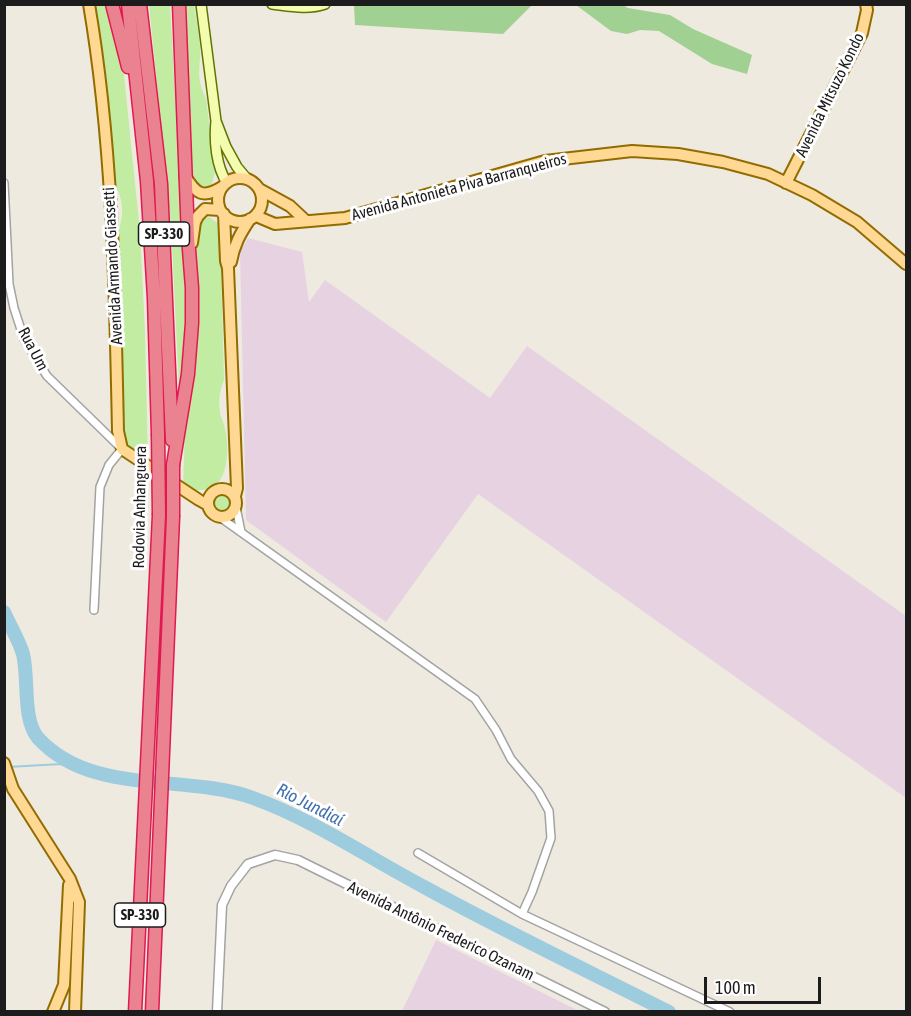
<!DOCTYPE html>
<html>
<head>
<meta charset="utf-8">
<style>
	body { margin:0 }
	#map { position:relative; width:911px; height:1016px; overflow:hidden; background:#eeeae0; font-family:"Asap Condensed",sans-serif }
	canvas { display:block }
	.frame { position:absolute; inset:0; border:6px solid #1c1c1c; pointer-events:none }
	.scale { position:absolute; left:704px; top:977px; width:117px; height:27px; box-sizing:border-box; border:3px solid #1c1c1c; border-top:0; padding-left:8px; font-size:18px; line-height:21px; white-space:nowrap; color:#1c1c1c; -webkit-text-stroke:4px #fff; paint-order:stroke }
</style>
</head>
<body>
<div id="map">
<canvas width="911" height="1016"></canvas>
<div class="frame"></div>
<div class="scale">100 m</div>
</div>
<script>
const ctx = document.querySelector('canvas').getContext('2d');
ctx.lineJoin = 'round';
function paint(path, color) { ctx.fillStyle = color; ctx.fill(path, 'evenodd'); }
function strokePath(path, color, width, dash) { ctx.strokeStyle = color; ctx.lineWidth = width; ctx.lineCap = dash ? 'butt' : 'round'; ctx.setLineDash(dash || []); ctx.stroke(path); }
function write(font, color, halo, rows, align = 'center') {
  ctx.font = font + ' "Asap Condensed",sans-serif'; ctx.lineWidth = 6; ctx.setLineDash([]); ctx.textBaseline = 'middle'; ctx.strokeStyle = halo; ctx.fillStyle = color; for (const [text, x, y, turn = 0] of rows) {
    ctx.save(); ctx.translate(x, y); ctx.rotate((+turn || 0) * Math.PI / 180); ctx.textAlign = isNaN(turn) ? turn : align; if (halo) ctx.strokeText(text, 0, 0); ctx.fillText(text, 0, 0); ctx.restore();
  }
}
const industrial = new Path2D(`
	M 248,238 L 302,252 L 309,302 L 325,280 L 490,398 L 527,346 L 906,616 L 906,798 L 478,494 L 386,622 L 246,520 L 240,252 Z
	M 436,940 L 579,1011 L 402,1011 Z`);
const grass = new Path2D(`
	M 94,5 L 108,5 L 123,65 L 140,232 L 145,331 L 148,461 L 128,446 L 124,434 L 117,235 C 124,217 125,199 113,183 L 106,78 Z
	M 149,5 L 170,5 L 187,304 L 187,333 L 181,387 L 179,388 L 171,224 Z
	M 184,5 L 194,5 C 196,19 199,33 200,47 C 201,67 195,78 206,98 L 215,172 L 212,184 L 204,191 L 192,181 L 190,170 Z
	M 209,217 L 219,224 L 220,231 L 224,380 C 220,390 218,400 220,412 C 220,416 223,420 224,425 C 229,441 230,476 214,486 C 203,492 194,491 183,487 L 185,428 L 197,336 L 195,242 L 201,221 Z
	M214 503a8 8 0 1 1 16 0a8 8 0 1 1-16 0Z`);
const forest = new Path2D(`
	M 354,5 L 354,4 L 532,5 L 503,34 L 355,25 Z
	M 576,5 L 623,5 L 628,8 L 670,15 L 693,29 L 752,55 L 747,74 L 712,64 L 659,31 L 640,30 L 627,34 L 611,31 Z`);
const stream = new Path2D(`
	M 8,767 L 61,764 L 80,768`);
const river = new Path2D(`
	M 4,612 C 10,626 19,640 23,654 C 29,677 22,719 38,738 C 92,797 185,773 253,798 C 314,820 369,858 426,888 C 506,932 588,971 669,1012`);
const minor = new Path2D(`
	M 4,183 L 9,284 L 14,308 L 24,339 L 47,376 L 122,449 L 109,465 L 100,487 L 94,610
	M 236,507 L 241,532
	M 221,518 L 475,699 L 496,730 L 511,759 L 538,791 L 549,811 L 551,838 L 532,892 L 522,914
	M 418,853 L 522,914 L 730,1012`);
const tertiary = new Path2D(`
	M 217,1012 L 222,905 L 231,886 L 248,864 L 275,855 L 298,860 L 605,1012`);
const secondary = new Path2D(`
	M 201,4 L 216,121 C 214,141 216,166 227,183
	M 272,4 C 289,6 308,10 325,4
	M 216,121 L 226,147 L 237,167 L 247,179`);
const primary = new Path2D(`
	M 89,4 C 113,145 115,289 118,431 L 122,449 L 199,500 L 208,505
	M 185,176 C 196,194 203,199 222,187
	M218 200a22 22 0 1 1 44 0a22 22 0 1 1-44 0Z
	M 786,183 L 862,33 L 867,10 L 866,4
	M 259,189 L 290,206 L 306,221
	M 224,214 L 226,261 L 228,268 L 237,488 L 235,496
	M 256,216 L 275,224 L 345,218 L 545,161 L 632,151 L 678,154 L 723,162 L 768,174 L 812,195 L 857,222 L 906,264
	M 192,243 L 195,222 L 198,216 L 205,209 L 220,210
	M 231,262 C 234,245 240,234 250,219
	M208 503a14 14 0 1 1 28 0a14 14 0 1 1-28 0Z
	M 4,763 L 13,789 L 70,879 L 79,902 L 75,1012
	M 53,1012 L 64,985 L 69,885`);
const motorway = new Path2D(`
	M 112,4 L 128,67
	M 128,4 L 147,181 L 154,298 L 158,434
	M 140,4 L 161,184 L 172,440
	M 173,465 L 188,374 L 192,323 L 192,288 L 188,237 L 179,4
	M 135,1012 L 159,515
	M 152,1012 L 173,517`);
const motorwayBridge = new Path2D(`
	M 158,434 L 159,515
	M 173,517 L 173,465`);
const shields = [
	[164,234,51],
	[140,915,51]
];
const shieldNames = [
	["SP-330",164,234],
	["SP-330",140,915]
];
const streetNames = [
	["Avenida Mitsuzo Kondo",830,95,-64],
	["Avenida Antonieta Piva Barranqueiros",459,187,-15],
	["Avenida Armando Giassetti",113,266,-93],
	["Rua Um",33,349,62],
	["Rodovia Anhanguera",140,507,-89],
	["Avenida Antônio Frederico Ozanam",441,931,26]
];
const waterNames = [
	["Rio Jundiaí",310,805,27]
];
paint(industrial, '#e7d2e2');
paint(grass, '#c2eca2');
paint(forest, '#a0d092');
strokePath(stream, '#9dccdf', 2);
strokePath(river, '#9dccdf', 14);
strokePath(minor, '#a3a3a3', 10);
strokePath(tertiary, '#a3a3a3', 11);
strokePath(secondary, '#617500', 12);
strokePath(primary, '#936c00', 14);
strokePath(motorway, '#e01950', 15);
strokePath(minor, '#fff', 7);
strokePath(tertiary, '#fff', 8);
strokePath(secondary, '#f4fdaf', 9);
strokePath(primary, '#ffd894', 10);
strokePath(motorway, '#eb828f', 12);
strokePath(motorwayBridge, '#e01950', 15, []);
strokePath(motorwayBridge, '#eb828f', 12);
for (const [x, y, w] of shields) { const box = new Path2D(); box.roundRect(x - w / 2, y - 12, w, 24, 4.5); ctx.fillStyle = '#fff'; ctx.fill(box); strokePath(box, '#1c1c1c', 1.5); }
write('bold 15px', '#1c1c1c', null, shieldNames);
write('16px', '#1c1c1c', '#fff', streetNames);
write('italic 18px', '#4372b0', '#fff', waterNames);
</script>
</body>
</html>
